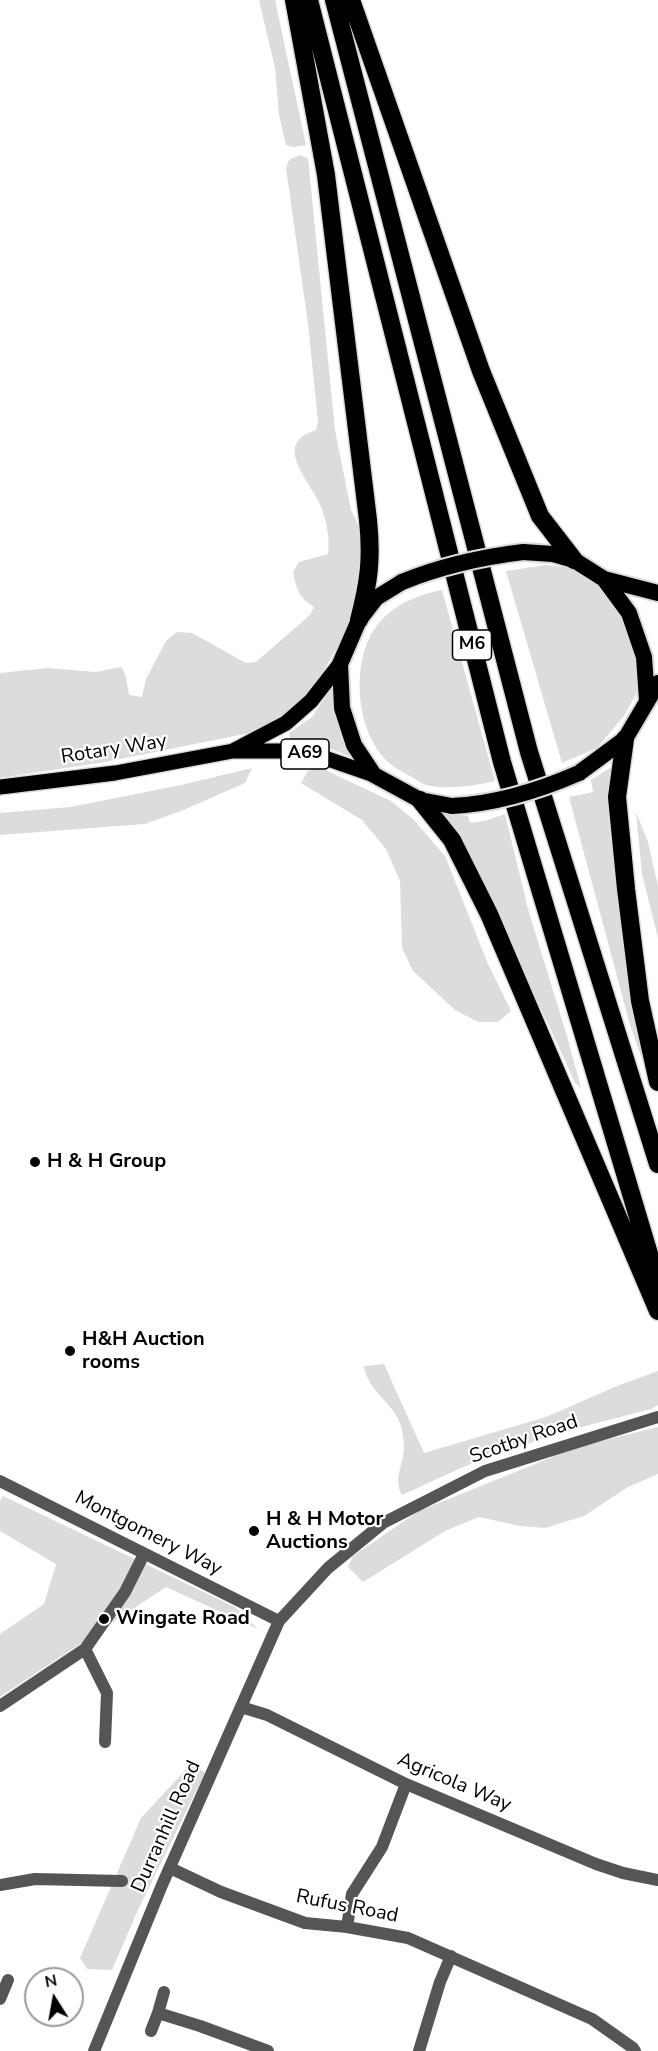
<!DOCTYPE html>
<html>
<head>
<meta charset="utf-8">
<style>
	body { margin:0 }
	#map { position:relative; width:658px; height:2051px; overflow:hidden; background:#fff; font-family:"Nunito Sans",sans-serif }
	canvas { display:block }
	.north { position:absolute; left:24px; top:1967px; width:60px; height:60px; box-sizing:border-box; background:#fff; border:2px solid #999; border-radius:50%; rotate:349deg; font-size:16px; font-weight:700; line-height:24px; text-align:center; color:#000 }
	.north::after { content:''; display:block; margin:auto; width:21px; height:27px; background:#000; clip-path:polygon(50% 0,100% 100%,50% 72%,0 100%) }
</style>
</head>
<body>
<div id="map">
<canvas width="658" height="2051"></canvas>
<div class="north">N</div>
</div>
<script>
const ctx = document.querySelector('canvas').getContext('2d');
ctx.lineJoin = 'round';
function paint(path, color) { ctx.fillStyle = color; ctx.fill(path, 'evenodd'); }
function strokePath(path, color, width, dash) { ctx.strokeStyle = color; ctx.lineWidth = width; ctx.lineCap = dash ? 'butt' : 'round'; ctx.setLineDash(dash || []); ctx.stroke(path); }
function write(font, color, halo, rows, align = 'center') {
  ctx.font = font + ' "Nunito Sans",sans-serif'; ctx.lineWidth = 4.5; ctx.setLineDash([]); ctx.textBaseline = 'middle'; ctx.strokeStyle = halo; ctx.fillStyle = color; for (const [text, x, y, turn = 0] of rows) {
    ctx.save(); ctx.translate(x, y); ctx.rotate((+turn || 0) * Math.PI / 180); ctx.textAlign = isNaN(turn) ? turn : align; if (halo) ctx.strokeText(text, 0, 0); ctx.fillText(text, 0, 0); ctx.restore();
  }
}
const green = new Path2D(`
	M 259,0 L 275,0 L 306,145 L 293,147 L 286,145 L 279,115 L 275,68 Z
	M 299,155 L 308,158 L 335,430 L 351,510 L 365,539 L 355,613 L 320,678 L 293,711 L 260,731 L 105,762 L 0,778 L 0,673 L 48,668 L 95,672 L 122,667 L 126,677 L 129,695 L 142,697 L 146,679 L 166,641 L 177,632 L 192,633 L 246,663 L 256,662 L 310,615 L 314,607 C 299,598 296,588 293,572 L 299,562 L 328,554 C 330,540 327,523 322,509 C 313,483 269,444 316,430 L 318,421 L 308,324 L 286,168 L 289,160 Z
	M 546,565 L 574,568 L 613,591 L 638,643 L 640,687 L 624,716 L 597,748 L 562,763 L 506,571 Z
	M 442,590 L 495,781 C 472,786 449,790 426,785 C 421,783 415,779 410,776 C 402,772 393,767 387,761 C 355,730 350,659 378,624 C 395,604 417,595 442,590 Z
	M 331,689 L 334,689 L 352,757 L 315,743 L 290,739 L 289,733 L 312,717 Z
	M 616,764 L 608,813 L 617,898 L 629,983 L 650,1082 L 630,1025 L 569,797 L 593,792 L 591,780 Z
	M 319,767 L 391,801 L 413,819 L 445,856 L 488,964 L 511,1011 L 498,1022 L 478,1022 L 455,1010 L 413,971 L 402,948 L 400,881 L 386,849 L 362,820 L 301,783 L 308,771 Z
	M 252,768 L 245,783 L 181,811 L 145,824 L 0,835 L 0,813 L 70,807 L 181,785 Z
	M 636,812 L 648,842 L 658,886 L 658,938 L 642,874 Z
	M 441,813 L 468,816 L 470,823 L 484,821 L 505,814 L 528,909 L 567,1036 L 581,1088 L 575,1083 C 548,1020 515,959 487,896 C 471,863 470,839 441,813 Z
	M 384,1364 L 424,1453 L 546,1417 L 617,1386 L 658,1371 L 658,1405 L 651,1409 L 555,1434 L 463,1467 L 402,1495 C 393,1480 403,1465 404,1449 C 404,1443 403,1436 402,1430 C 397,1404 367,1392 364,1366 Z
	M 658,1427 L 658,1474 L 628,1487 L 584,1516 L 545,1528 L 520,1526 L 479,1517 L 445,1531 L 363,1582 L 348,1567 L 353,1556 L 419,1511 L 577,1447 Z
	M 3,1496 L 235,1607 L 258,1629 L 166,1587 L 0,1697 L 0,1634 L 44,1604 L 56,1564 L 0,1531 L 0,1501 Z
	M 192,1763 L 205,1773 L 137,1912 L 112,1970 L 87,1969 L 80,1958 L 141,1818 Z`);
const minor = new Path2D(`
	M 0,1481 L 279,1621
	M 85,1649 L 107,1693 L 105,1742
	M 0,1706 L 85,1649 L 125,1592 L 144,1554
	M 241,1707 L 267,1715 L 406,1784 L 596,1864 L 623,1873 L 658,1880
	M 170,1868 L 221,1892 L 305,1923 L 347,1927 L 408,1938 L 592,2019 L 633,2048 L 635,2051
	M 0,1885 L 35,1879 L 122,1881
	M 347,1927 L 352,1894 L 382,1847 L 406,1784
	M 0,1999 L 8,1980
	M 158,2013 L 200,2026 L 268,2051
	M 151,2031 L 158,2013 L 164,1992
	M 94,2051 L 162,1885 L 279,1621 L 328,1568 L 383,1523 L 485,1471 L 658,1417
	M 419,2051 L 440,1982 L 451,1956`);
const primary = new Path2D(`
	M 233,751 L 286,723 L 311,701 L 340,664
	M 0,787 L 115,773 L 233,751 L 293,751 L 322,757 L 374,775`);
const trunk = new Path2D(`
	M 523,552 L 553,554 L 574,560 L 604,579 L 629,613 L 644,657 L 647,700
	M 604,579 L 658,593
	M 402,582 L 376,598 L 359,620 L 340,664 L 342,708 L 354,745 L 374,775 L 420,800 L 452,806
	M 579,773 L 625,739 L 658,683`);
const motorway = new Path2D(`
	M 294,0 L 326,175 L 368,520 C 372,559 369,582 359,620
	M 309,0 L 502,762 L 658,1284
	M 334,0 L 529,752 L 658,1164
	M 351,0 L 481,371 L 540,516 L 574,560
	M 625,739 L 617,797 L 626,889 L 640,1001 L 658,1082
	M 420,800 L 452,840 L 489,914 L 658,1311`);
const trunkBridge = new Path2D(`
	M 402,582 C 441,566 482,557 523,552
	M 452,806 C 495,804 540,790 579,773`);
const markers = [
	[35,1162,6,"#000"],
	[70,1351,6,"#000"],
	[254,1531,6,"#000"],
	[104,1619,6,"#000"]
];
const shields = [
	[472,645,39],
	[305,754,48]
];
const shieldNames = [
	["M6",472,645],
	["A69",305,754]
];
const streetNames = [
	["Rotary Way",114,750,-9],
	["Scotby Road",524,1440,-19],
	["Montgomery Way",148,1534,27],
	["Agricola Way",454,1783,23],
	["Durranhill Road",167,1827,-66],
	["Rufus Road",347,1907,11]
];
const poiNames = [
	["H & H Group",47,1162],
	["H&H Auction",82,1340],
	["rooms",82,1363],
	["H & H Motor",266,1520],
	["Auctions",266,1543],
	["Wingate Road",116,1619]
];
paint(green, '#dcdcdc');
strokePath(primary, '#dbdbdb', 18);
strokePath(trunk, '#dbdbdb', 20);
strokePath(motorway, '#dbdbdb', 21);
strokePath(minor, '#555', 12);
strokePath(primary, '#000', 15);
strokePath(trunk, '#000', 16);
strokePath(motorway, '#000', 18);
strokePath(trunkBridge, '#dbdbdb', 20, []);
strokePath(trunkBridge, '#000', 16);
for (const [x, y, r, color] of markers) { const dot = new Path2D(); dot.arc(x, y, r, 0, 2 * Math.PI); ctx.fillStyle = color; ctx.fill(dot); strokePath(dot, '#fff', 2); }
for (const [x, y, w] of shields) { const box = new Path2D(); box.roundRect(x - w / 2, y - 15, w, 30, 4.5); ctx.fillStyle = '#fff'; ctx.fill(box); strokePath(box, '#000', 1.5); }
write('bold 18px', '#000', null, shieldNames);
write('20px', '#000', '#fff', streetNames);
write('bold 20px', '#000', '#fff', poiNames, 'left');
</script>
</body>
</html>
